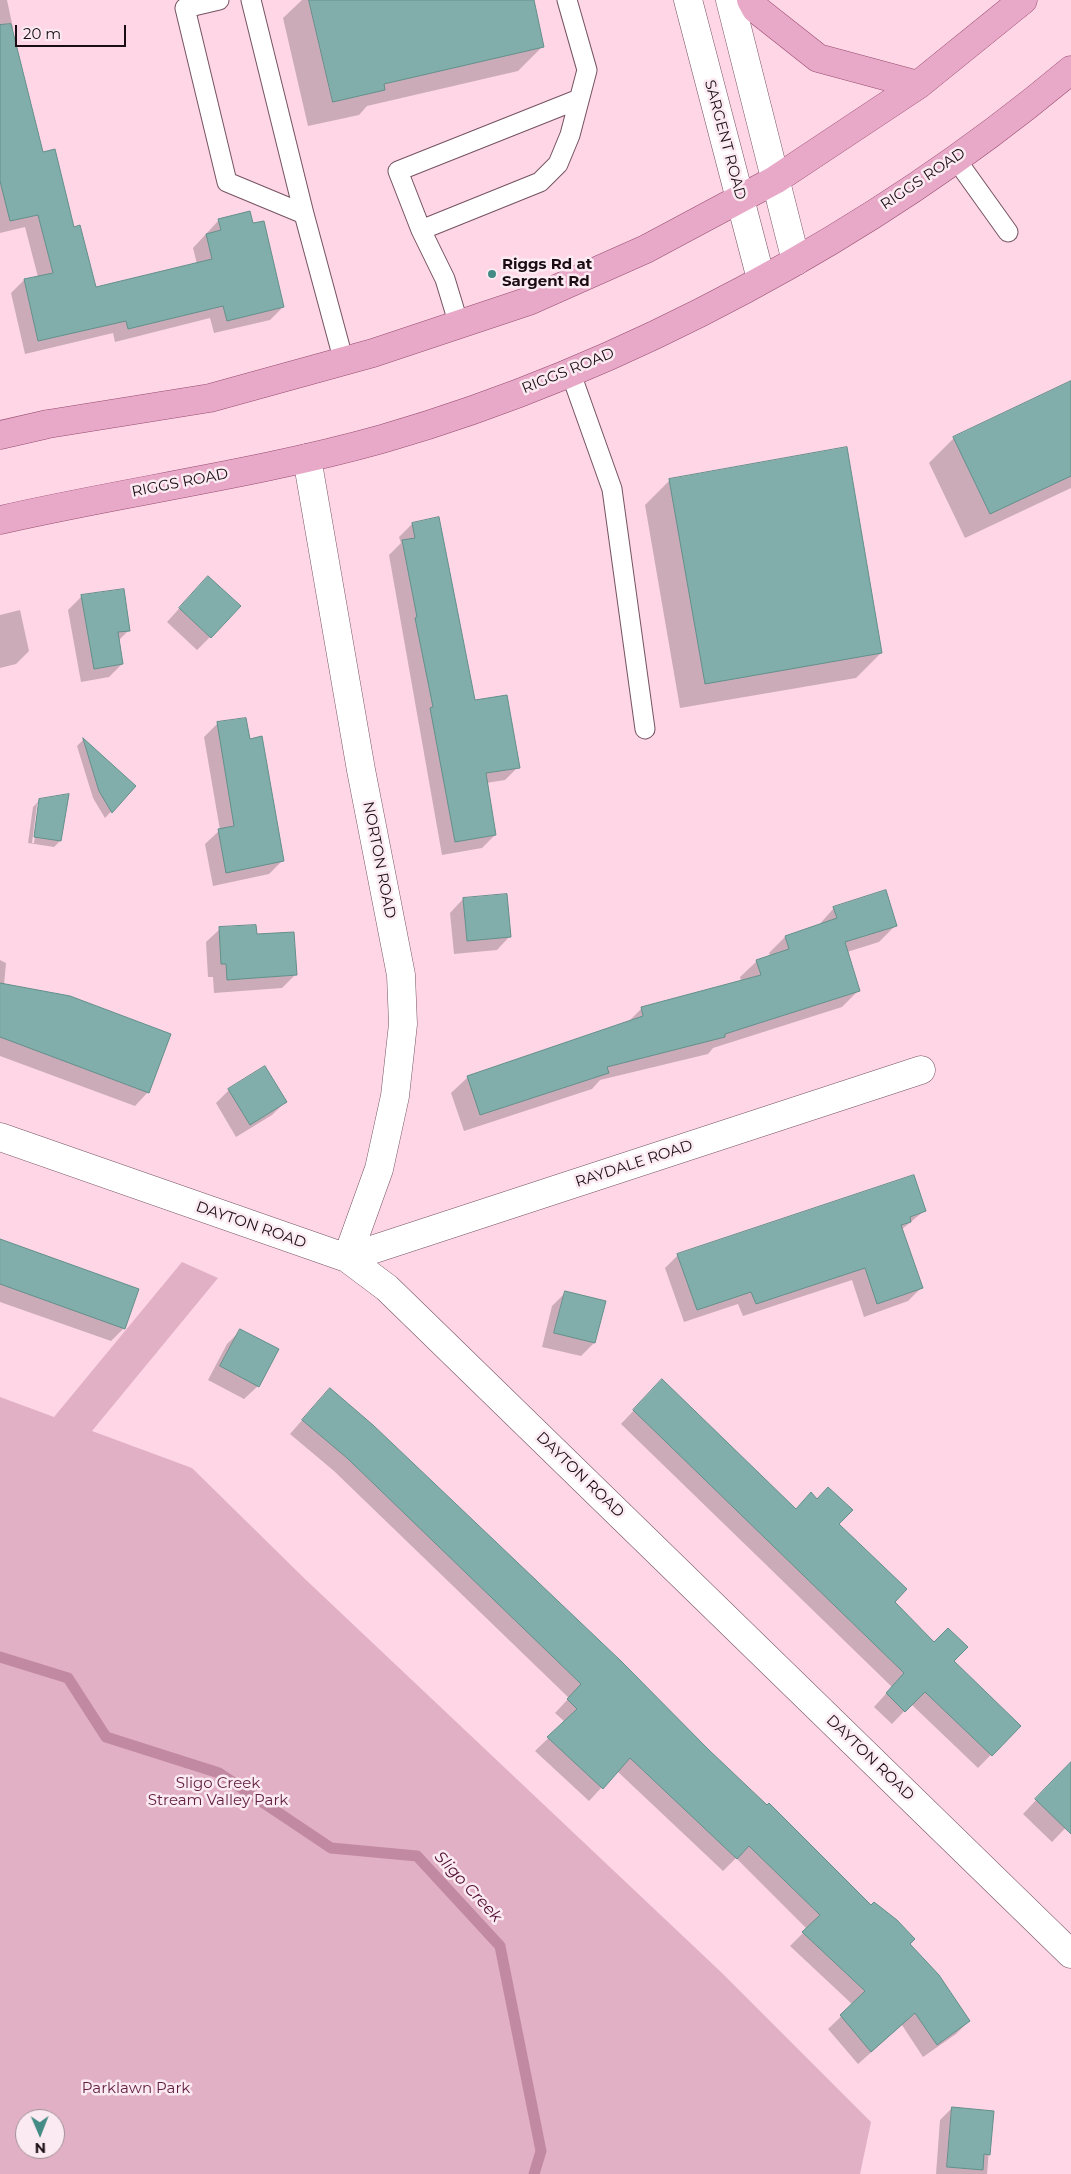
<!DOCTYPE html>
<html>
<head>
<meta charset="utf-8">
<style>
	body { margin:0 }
	#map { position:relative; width:1071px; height:2174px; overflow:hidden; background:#fed6e6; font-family:Montserrat,sans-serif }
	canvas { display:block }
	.north { position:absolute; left:15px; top:2109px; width:50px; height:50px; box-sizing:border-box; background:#fbeaf1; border:1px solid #a19198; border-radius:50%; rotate:179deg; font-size:14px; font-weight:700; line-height:20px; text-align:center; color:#190c12 }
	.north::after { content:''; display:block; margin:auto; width:18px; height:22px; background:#448b86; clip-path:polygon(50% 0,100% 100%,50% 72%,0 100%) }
	.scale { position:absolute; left:15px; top:25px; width:111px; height:22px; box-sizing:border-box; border:2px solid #190c12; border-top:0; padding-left:6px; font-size:15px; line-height:18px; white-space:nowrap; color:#190c12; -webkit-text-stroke:4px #fbeaf1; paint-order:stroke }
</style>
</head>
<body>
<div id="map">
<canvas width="1071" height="2174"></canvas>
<div class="north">N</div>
<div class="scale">20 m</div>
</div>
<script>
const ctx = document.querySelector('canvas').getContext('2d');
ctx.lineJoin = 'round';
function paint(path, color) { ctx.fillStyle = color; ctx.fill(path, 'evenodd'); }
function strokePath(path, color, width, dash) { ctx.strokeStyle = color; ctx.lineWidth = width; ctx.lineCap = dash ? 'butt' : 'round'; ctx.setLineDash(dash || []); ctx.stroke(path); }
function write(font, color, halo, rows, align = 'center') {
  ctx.font = font + ' Montserrat,sans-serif'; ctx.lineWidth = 5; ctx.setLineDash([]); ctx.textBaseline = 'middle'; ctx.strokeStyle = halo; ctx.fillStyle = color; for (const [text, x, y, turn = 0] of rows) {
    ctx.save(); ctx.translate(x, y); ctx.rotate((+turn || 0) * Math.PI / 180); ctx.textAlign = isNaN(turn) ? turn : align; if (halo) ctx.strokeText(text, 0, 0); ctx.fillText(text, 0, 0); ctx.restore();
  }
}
const green = new Path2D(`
	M 182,1262 L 218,1278 L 92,1431 L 192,1468 L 305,1579 L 722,1973 L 871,2122 L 860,2174 L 0,2174 L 0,1397 L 54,1417 ZM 25,2119 L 55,2119 L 55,2149 L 25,2149 Z`);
const shadow = new Path2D(`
	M 0,0 L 7,0 L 13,28 L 11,31 L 42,154 L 73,228 L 95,288 L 197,264 L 193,248 L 219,220 L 283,307 L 270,320 L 214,333 L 210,318 L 115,342 L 113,333 L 25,354 L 11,293 L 24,280 L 38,277 L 25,227 L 0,233 Z
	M 302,0 L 532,0 L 543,46 L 518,71 L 367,106 L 359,115 L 308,126 L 283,18 Z
	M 1071,382 L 1071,488 L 965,538 L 929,463 L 954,438 Z
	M 670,480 L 881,653 L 856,678 L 680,708 L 645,505 Z
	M 438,519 L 474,701 L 518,767 L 505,780 L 486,783 L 495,835 L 482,848 L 442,855 L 389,555 L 401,543 L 399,537 L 412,524 Z
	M 195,591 L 210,637 L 197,650 L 167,622 Z
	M 82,596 L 129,630 L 118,641 L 122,664 L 109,677 L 81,682 L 68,610 Z
	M 20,610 L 29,651 L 16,664 L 0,668 L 0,615 Z
	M 245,719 L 249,741 L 283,860 L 269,874 L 213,886 L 205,844 L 220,830 L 204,737 L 217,724 Z
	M 83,740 L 135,786 L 105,818 L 93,798 L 77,746 Z
	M 40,800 L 60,841 L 54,847 L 28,843 L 33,807 ZM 37,804 L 40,804 L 34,843 L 32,843 Z
	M 463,899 L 510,936 L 497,950 L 454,954 L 450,913 Z
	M 834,908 L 895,926 L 879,942 L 847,952 L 859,990 L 842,1007 L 713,1048 L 708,1054 L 600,1080 L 592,1089 L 464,1131 L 451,1093 L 468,1077 L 627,1023 L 642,1008 L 741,981 L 740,977 L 757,961 L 770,956 L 769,953 L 785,937 L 818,926 Z
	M 220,929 L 256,935 L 295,975 L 282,988 L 214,993 L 213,977 L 208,977 L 206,942 Z
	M 0,960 L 6,963 L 4,985 L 148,1092 L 135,1106 L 0,1056 Z
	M 229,1090 L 285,1102 L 272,1115 L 236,1137 L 216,1103 Z
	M 924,1211 L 901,1230 L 921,1288 L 908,1301 L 864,1317 L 852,1280 L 743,1316 L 738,1304 L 684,1322 L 665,1268 L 678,1255 Z
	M 0,1241 L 124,1328 L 111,1341 L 0,1302 Z
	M 565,1293 L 594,1343 L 581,1356 L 542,1347 L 552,1306 Z
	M 240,1331 L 258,1386 L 244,1399 L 208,1380 L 227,1344 Z
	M 649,1394 L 796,1510 L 838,1524 L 893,1602 L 1019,1726 L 978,1768 L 911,1704 L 892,1724 L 874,1707 L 892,1687 L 621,1424 Z
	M 317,1403 L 708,1751 L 909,1944 L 969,2021 L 956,2034 L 923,2057 L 902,2025 L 858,2064 L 828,2029 L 853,2005 L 790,1946 L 807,1929 L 736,1858 L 723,1871 L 617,1771 L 589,1801 L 535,1751 L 565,1722 L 555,1713 L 569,1698 L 334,1471 L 290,1434 Z
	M 1071,1777 L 1071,1822 L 1052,1842 L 1023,1814 L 1051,1784 Z
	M 952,2108 L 992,2112 L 987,2174 L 936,2174 L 940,2120 Z`);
const stream = new Path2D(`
	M 0,1657 L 68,1678 L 106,1737 L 219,1773 L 331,1848 L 417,1856 L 500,1946 L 541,2151 L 534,2174`);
const building = new Path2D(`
	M 309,0 L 534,0 L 544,47 L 384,84 L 385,90 L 333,102 Z
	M 11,24 L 43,152 L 55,149 L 74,227 L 80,225 L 96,287 L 212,259 L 206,234 L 221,230 L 218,219 L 250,211 L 253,223 L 264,221 L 284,307 L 227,321 L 223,306 L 128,329 L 126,321 L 38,341 L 24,279 L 53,273 L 38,215 L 10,221 L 0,181 L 0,25 Z
	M 1071,381 L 1071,476 L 990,514 L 953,437 Z
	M 847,447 L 882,653 L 705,684 L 669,479 Z
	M 439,517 L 475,700 L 507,695 L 520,768 L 486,773 L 496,835 L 455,842 L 430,708 L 433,707 L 415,618 L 417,617 L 402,540 L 415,538 L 412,523 Z
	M 208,576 L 241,606 L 211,638 L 179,608 Z
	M 124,589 L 130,631 L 118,632 L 123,664 L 94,669 L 81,595 Z
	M 246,718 L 250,739 L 262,736 L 284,861 L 226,873 L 218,829 L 234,826 L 217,722 Z
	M 83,738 L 136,786 L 112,813 L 99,791 Z
	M 69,794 L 61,841 L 34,837 L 39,799 Z
	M 886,890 L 897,926 L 845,942 L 860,991 L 725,1034 L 725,1037 L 607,1067 L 609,1073 L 480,1115 L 467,1076 L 643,1016 L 641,1007 L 761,975 L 756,960 L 789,949 L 785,936 L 837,918 L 833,907 Z
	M 507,894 L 511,937 L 467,941 L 463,898 Z
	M 256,925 L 257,934 L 294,932 L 297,975 L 227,980 L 226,964 L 221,964 L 219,927 Z
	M 0,983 L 70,996 L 171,1034 L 149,1093 L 0,1037 Z
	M 265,1066 L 287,1102 L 250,1125 L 228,1089 Z
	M 914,1175 L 926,1211 L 910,1217 L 911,1222 L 901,1225 L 923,1288 L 877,1304 L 865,1268 L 756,1304 L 751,1292 L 697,1310 L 677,1254 Z
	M 0,1239 L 139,1289 L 125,1329 L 0,1284 Z
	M 565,1291 L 606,1301 L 595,1343 L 554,1333 Z
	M 240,1329 L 279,1349 L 259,1387 L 220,1366 Z
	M 662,1379 L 796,1509 L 811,1492 L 817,1499 L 828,1487 L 853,1510 L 839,1524 L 907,1589 L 895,1602 L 934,1642 L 948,1628 L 968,1647 L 954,1661 L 1021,1726 L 992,1756 L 925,1692 L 905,1712 L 886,1693 L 904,1673 L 633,1410 Z
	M 330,1388 L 373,1425 L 621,1661 L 709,1750 L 767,1805 L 769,1803 L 871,1905 L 874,1902 L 897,1920 L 915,1939 L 910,1944 L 939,1975 L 970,2021 L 937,2045 L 915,2013 L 871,2052 L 840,2015 L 865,1991 L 802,1932 L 820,1915 L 749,1846 L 737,1859 L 630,1758 L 603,1789 L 547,1737 L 577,1709 L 567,1699 L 581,1684 L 347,1458 L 302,1420 Z
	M 1071,1762 L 1071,1834 L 1035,1799 Z
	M 952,2107 L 994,2111 L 990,2155 L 984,2154 L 983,2170 L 947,2167 Z`);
const lane = new Path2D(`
	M 219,0 L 185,8 L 227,182 L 304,214
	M 251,0 L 304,214 L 344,362
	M 955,158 L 1008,232
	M 421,230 L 540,182 L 558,164 L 570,135 L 587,70 L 567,0
	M 459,325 L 445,279 L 421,230 L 398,171 L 579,99
	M 570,371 L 612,489 L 645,729`);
const street = new Path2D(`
	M 307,458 L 361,770 L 401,975 L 403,1024 L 395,1096 L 379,1169 L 347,1258
	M 0,1137 L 347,1258 L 387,1288 L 1071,1954
	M 347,1258 L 921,1070`);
const secondary = new Path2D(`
	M 688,0 L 761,279
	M 730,0 L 796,261`);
const primary = new Path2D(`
	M 751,0 L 756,9 L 818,58 L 918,85
	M 0,435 L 48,424 L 210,398 L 373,353 L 529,301 L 646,249 L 775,180 L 918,85 L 1023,0
	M 0,520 C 127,491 257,474 382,439 C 625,369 877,233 1071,70`);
const markers = [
	[492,274,5,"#448b86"]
];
const streetNames = [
	["SARGENT ROAD",725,140,75],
	["RIGGS ROAD",923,179,-34],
	["RIGGS ROAD",568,371,-22],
	["RIGGS ROAD",180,483,-11],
	["NORTON ROAD",379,860,79],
	["RAYDALE ROAD",634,1164,-18],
	["DAYTON ROAD",251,1225,19],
	["DAYTON ROAD",580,1475,44],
	["DAYTON ROAD",870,1758,44]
];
const poiNames = [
	["Riggs Rd at",502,265],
	["Sargent Rd",502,282]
];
const parkNames = [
	["Sligo Creek",218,1784],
	["Stream Valley Park",218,1801],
	["Parklawn Park",136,2089]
];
const waterNames = [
	["Sligo Creek",468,1887,47]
];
paint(green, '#e1b0c4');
paint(shadow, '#0003');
strokePath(stream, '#c28aa2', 11);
paint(building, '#81aeaa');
strokePath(building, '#638f8b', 1);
strokePath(lane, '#755362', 21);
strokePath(street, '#755362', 29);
strokePath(secondary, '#755362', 29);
strokePath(primary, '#964c70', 29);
strokePath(lane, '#fff', 19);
strokePath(street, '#fff', 28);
strokePath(secondary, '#fff', 28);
strokePath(primary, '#e8a8c7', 28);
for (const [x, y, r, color] of markers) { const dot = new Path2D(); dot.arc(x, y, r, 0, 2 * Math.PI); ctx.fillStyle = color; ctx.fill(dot); strokePath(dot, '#fbeaf1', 2); }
write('15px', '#190c12', '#fbeaf1', streetNames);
write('bold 15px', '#190c12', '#fbeaf1', poiNames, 'left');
write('15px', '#5f1c3f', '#fbeaf1', parkNames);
write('italic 16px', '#4e0b31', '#fbeaf1', waterNames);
</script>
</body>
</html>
